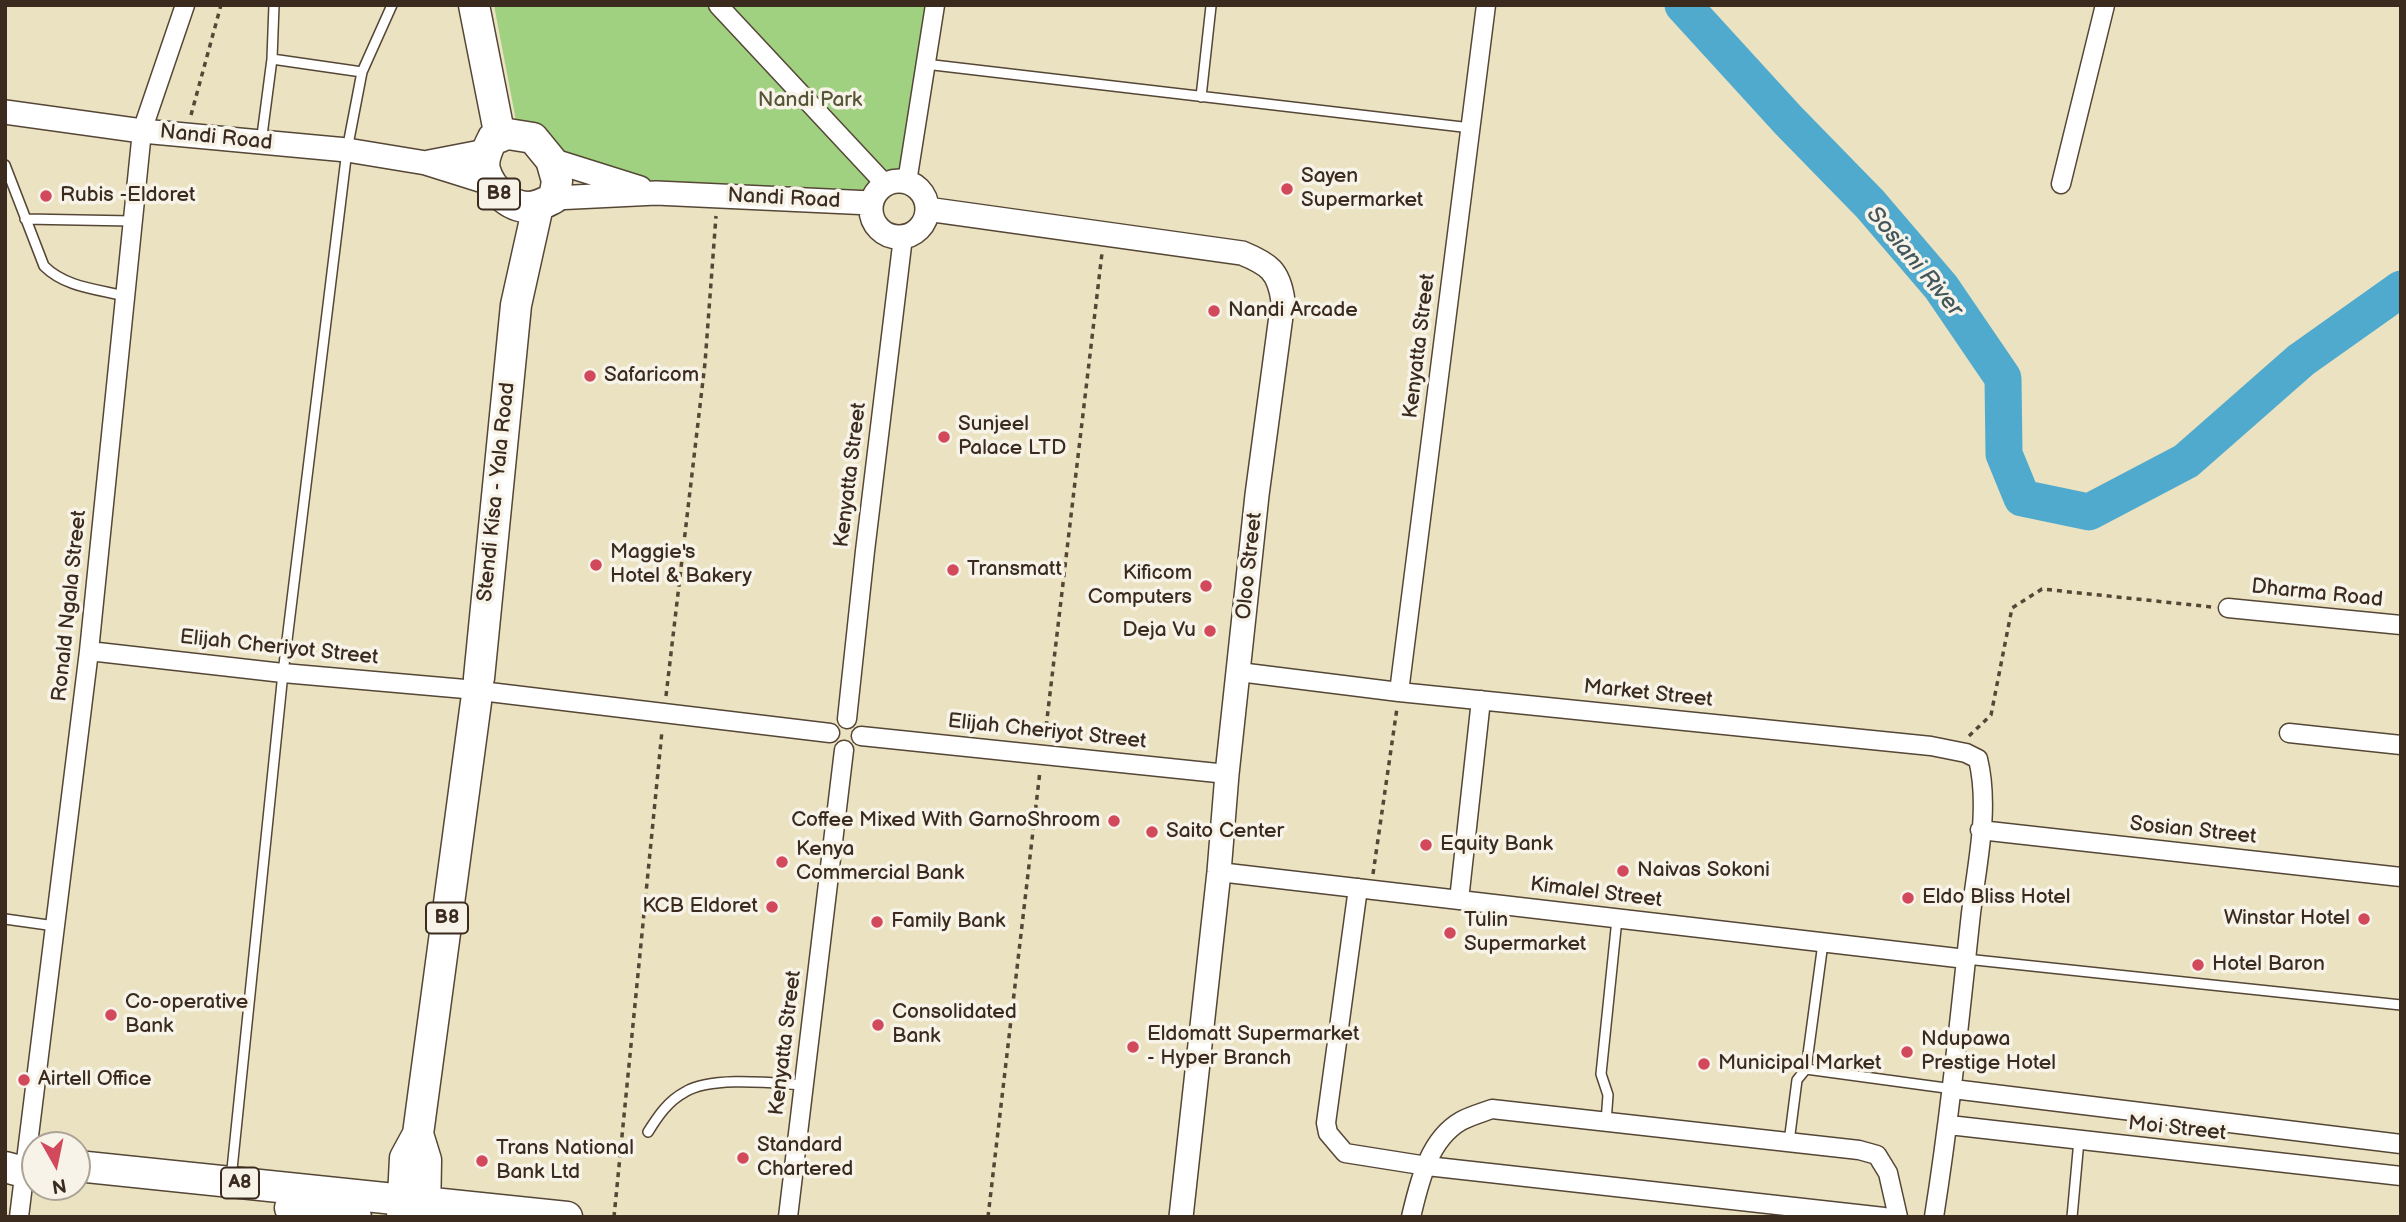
<!DOCTYPE html>
<html>
<head>
<meta charset="utf-8">
<style>
	body { margin:0 }
	#map { position:relative; width:2406px; height:1222px; overflow:hidden; background:#ebe2c1; font-family:"Balsamiq Sans",sans-serif }
	canvas { display:block }
	.frame { position:absolute; inset:0; border:7px solid #3b2a1e; pointer-events:none }
	.north { position:absolute; left:21px; top:1131px; width:70px; height:70px; box-sizing:border-box; background:#f7f3e8; border:2px solid #aca397; border-radius:50%; rotate:171deg; font-size:19px; font-weight:700; line-height:28px; text-align:center; color:#3b2a1e }
	.north::after { content:''; display:block; margin:auto; width:24px; height:32px; background:#d1495b; clip-path:polygon(50% 0,100% 100%,50% 72%,0 100%) }
</style>
</head>
<body>
<div id="map">
<canvas width="2406" height="1222"></canvas>
<div class="frame"></div>
<div class="north">N</div>
</div>
<script>
const ctx = document.querySelector('canvas').getContext('2d');
ctx.lineJoin = 'round';
function paint(path, color) { ctx.fillStyle = color; ctx.fill(path, 'evenodd'); }
function strokePath(path, color, width, dash) { ctx.strokeStyle = color; ctx.lineWidth = width; ctx.lineCap = dash ? 'butt' : 'round'; ctx.setLineDash(dash || []); ctx.stroke(path); }
function write(font, color, halo, rows, align = 'center') {
  ctx.font = font + ' "Balsamiq Sans",sans-serif'; ctx.lineWidth = 7; ctx.setLineDash([]); ctx.textBaseline = 'middle'; ctx.strokeStyle = halo; ctx.fillStyle = color; for (const [text, x, y, turn = 0] of rows) {
    ctx.save(); ctx.translate(x, y); ctx.rotate((+turn || 0) * Math.PI / 180); ctx.textAlign = isNaN(turn) ? turn : align; if (halo) ctx.strokeText(text, 0, 0); ctx.fillText(text, 0, 0); ctx.restore();
  }
}
const green = new Path2D(`
	M 494,5 L 932,5 L 903,177 C 882,179 879,183 867,200 L 655,189 L 553,157 L 518,131 Z`);
const river = new Path2D(`
	M 1683,5 L 1788,120 L 1870,204 L 1941,287 L 2003,378 L 2004,454 L 2022,498 L 2089,512 L 2186,461 L 2301,360 L 2401,289`);
const path = new Path2D(`
	M 191,115 L 221,5
	M 666,696 L 705,363 L 716,216
	M 1045,736 L 1102,253
	M 1969,736 L 1991,715 L 2012,608 L 2042,589 L 2212,607
	M 1373,874 L 1397,708
	M 614,1217 L 662,731
	M 988,1217 L 1040,771`);
const service = new Path2D(`
	M 272,59 L 362,72
	M 925,64 L 1471,128
	M 1201,97 L 1211,6
	M 261,143 L 272,59 L 274,5
	M 5,165 L 44,266 C 65,287 96,289 125,296
	M 25,219 L 132,221
	M 5,919 L 55,926
	M 1966,959 L 2401,1005
	M 1806,1069 L 1953,1089
	M 1606,1122 L 1608,1095 L 1601,1074 L 1617,919
	M 648,1132 C 658,1116 668,1101 685,1092 C 711,1076 773,1083 804,1085
	M 1789,1142 L 1797,1080 L 1806,1069 L 1823,943
	M 231,1179 L 283,673 L 347,150 L 362,72 L 392,5
	M 2072,1217 L 2079,1140`);
const minor = new Path2D(`
	M 718,5 L 885,184
	M 907,182 L 935,5
	M 2061,184 L 2105,5
	M 2228,608 L 2401,625
	M 89,651 L 283,673 L 465,689
	M 1239,672 L 1399,692 L 1931,746 L 1966,753 L 1978,759 C 1990,808 1977,864 1971,913 C 1960,1015 1950,1116 1934,1217
	M 489,692 L 830,733
	M 1399,692 L 1486,5
	M 847,719 L 865,551 L 903,237
	M 2289,733 L 2401,745
	M 861,736 L 1227,774
	M 1980,830 L 2401,877
	M 1219,872 L 1966,959
	M 1358,888 L 1326,1123 L 1328,1133 L 1345,1153 L 1427,1166 L 1884,1217
	M 1459,900 L 1481,700
	M 1953,1089 L 2401,1144
	M 1949,1125 L 2401,1176
	M 19,1217 L 89,651 L 142,131 L 185,5
	M 788,1217 L 844,750
	M 1411,1217 C 1419,1184 1428,1140 1461,1121 C 1470,1116 1481,1113 1492,1109 L 1859,1150 L 1877,1155 L 1888,1173 L 1898,1217`);
const tertiary = new Path2D(`
	M 5,112 L 142,131 L 347,150 L 426,163 L 493,184
	M 551,160 L 640,188
	M 429,162 L 486,151
	M871 209a28 28 0 1 1 56 0a28 28 0 1 1-56 0Z
	M 554,198 L 656,193 L 871,203
	M 927,209 L 1242,253 C 1269,264 1279,271 1283,301 L 1257,495 L 1227,774 L 1219,872 L 1181,1217`);
const trunk = new Path2D(`
	M 474,5 L 500,137
	M 508,134 L 533,138 L 551,160 L 557,181 L 554,198 C 546,202 538,207 528,207 C 509,207 490,188 485,170 C 482,159 488,148 493,138 Z
	M 479,678 L 516,305 L 538,206
	M 418,1134 L 426,1160 L 425,1217
	M 77,1166 L 567,1217
	M 5,1167 L 35,1175
	M 290,1208 L 356,1217
	M 402,1217 L 405,1158 L 418,1134 L 476,702`);
const markers = [
	[1287,189,7,"#d1495b"],
	[46,196,7,"#d1495b"],
	[1214,311,7,"#d1495b"],
	[590,376,7,"#d1495b"],
	[944,437,7,"#d1495b"],
	[596,565,7,"#d1495b"],
	[953,570,7,"#d1495b"],
	[1206,586,7,"#d1495b"],
	[1210,631,7,"#d1495b"],
	[1114,821,7,"#d1495b"],
	[1152,832,7,"#d1495b"],
	[1426,845,7,"#d1495b"],
	[782,862,7,"#d1495b"],
	[1623,871,7,"#d1495b"],
	[1908,898,7,"#d1495b"],
	[772,907,7,"#d1495b"],
	[2364,919,7,"#d1495b"],
	[877,922,7,"#d1495b"],
	[1450,933,7,"#d1495b"],
	[2198,965,7,"#d1495b"],
	[111,1015,7,"#d1495b"],
	[878,1025,7,"#d1495b"],
	[1133,1047,7,"#d1495b"],
	[1907,1052,7,"#d1495b"],
	[1704,1064,7,"#d1495b"],
	[24,1080,7,"#d1495b"],
	[743,1158,7,"#d1495b"],
	[482,1161,7,"#d1495b"]
];
const shields = [
	[499,194,42],
	[447,918,42],
	[240,1183,38]
];
const shieldNames = [
	["B8",499,194],
	["B8",447,918],
	["A8",240,1183]
];
const parkNames = [
	["Nandi Park",810,101]
];
const streetNames = [
	["Nandi Road",216,138,6],
	["Nandi Road",784,199,3],
	["Kenyatta Street",1420,346,-83],
	["Kenyatta Street",851,475,-83],
	["Stendi Kisa - Yala Road",497,492,-84],
	["Oloo Street",1250,566,-84],
	["Dharma Road",2317,594,6],
	["Ronald Ngala Street",70,606,-84],
	["Elijah Cheriyot Street",279,648,6],
	["Market Street",1648,694,6],
	["Elijah Cheriyot Street",1047,732,6],
	["Sosian Street",2193,831,6],
	["Kimalel Street",1596,893,7],
	["Kenyatta Street",786,1043,-83],
	["Moi Street",2177,1129,6]
];
const poiNames = [
	["Sayen",1301,177],
	["Supermarket",1301,201],
	["Rubis -Eldoret",60,196],
	["Nandi Arcade",1228,311],
	["Safaricom",604,376],
	["Sunjeel",958,425],
	["Palace LTD",958,449],
	["Maggie's",610,553],
	["Hotel & Bakery",610,577],
	["Transmatt",967,570],
	["Kificom",1192,574,"right"],
	["Computers",1192,598,"right"],
	["Deja Vu",1196,631,"right"],
	["Coffee Mixed With GarnoShroom",1100,821,"right"],
	["Saito Center",1166,832],
	["Equity Bank",1440,845],
	["Kenya",796,850],
	["Commercial Bank",796,874],
	["Naivas Sokoni",1637,871],
	["Eldo Bliss Hotel",1922,898],
	["KCB Eldoret",758,907,"right"],
	["Winstar Hotel",2350,919,"right"],
	["Tulin",1464,921],
	["Supermarket",1464,945],
	["Family Bank",891,922],
	["Hotel Baron",2212,965],
	["Co-operative",125,1003],
	["Bank",125,1027],
	["Consolidated",892,1013],
	["Bank",892,1037],
	["Eldomatt Supermarket",1147,1035],
	["- Hyper Branch",1147,1059],
	["Ndupawa",1921,1040],
	["Prestige Hotel",1921,1064],
	["Municipal Market",1718,1064],
	["Airtell Office",38,1080],
	["Standard",757,1146],
	["Chartered",757,1170],
	["Trans National",496,1149],
	["Bank Ltd",496,1173]
];
const waterNames = [
	["Sosiani River",1914,262,50]
];
paint(green, '#9fd180');
strokePath(river, '#50aace', 37);
strokePath(service, '#554636', 12);
strokePath(minor, '#554636', 21);
strokePath(tertiary, '#554636', 26);
strokePath(trunk, '#554636', 33);
strokePath(path, '#554636', 3.5, [5, 5]);
strokePath(service, '#fff', 9);
strokePath(minor, '#fff', 18);
strokePath(tertiary, '#fff', 23);
strokePath(trunk, '#fff', 30);
for (const [x, y, r, color] of markers) { const dot = new Path2D(); dot.arc(x, y, r, 0, 2 * Math.PI); ctx.fillStyle = color; ctx.fill(dot); strokePath(dot, '#f7f3e8', 2.5); }
for (const [x, y, w] of shields) { const box = new Path2D(); box.roundRect(x - w / 2, y - 15.5, w, 31, 5); ctx.fillStyle = '#f7f3e8'; ctx.fill(box); strokePath(box, '#3b2a1e', 2); }
write('bold 19px', '#3b2a1e', null, shieldNames);
write('21px', '#545436', '#f7f3e8', parkNames);
write('21px', '#3b2a1e', '#f7f3e8', streetNames);
write('21px', '#3b2a1e', '#f7f3e8', poiNames, 'left');
write('italic 23px', '#42575c', '#f7f3e8', waterNames);
</script>
</body>
</html>
